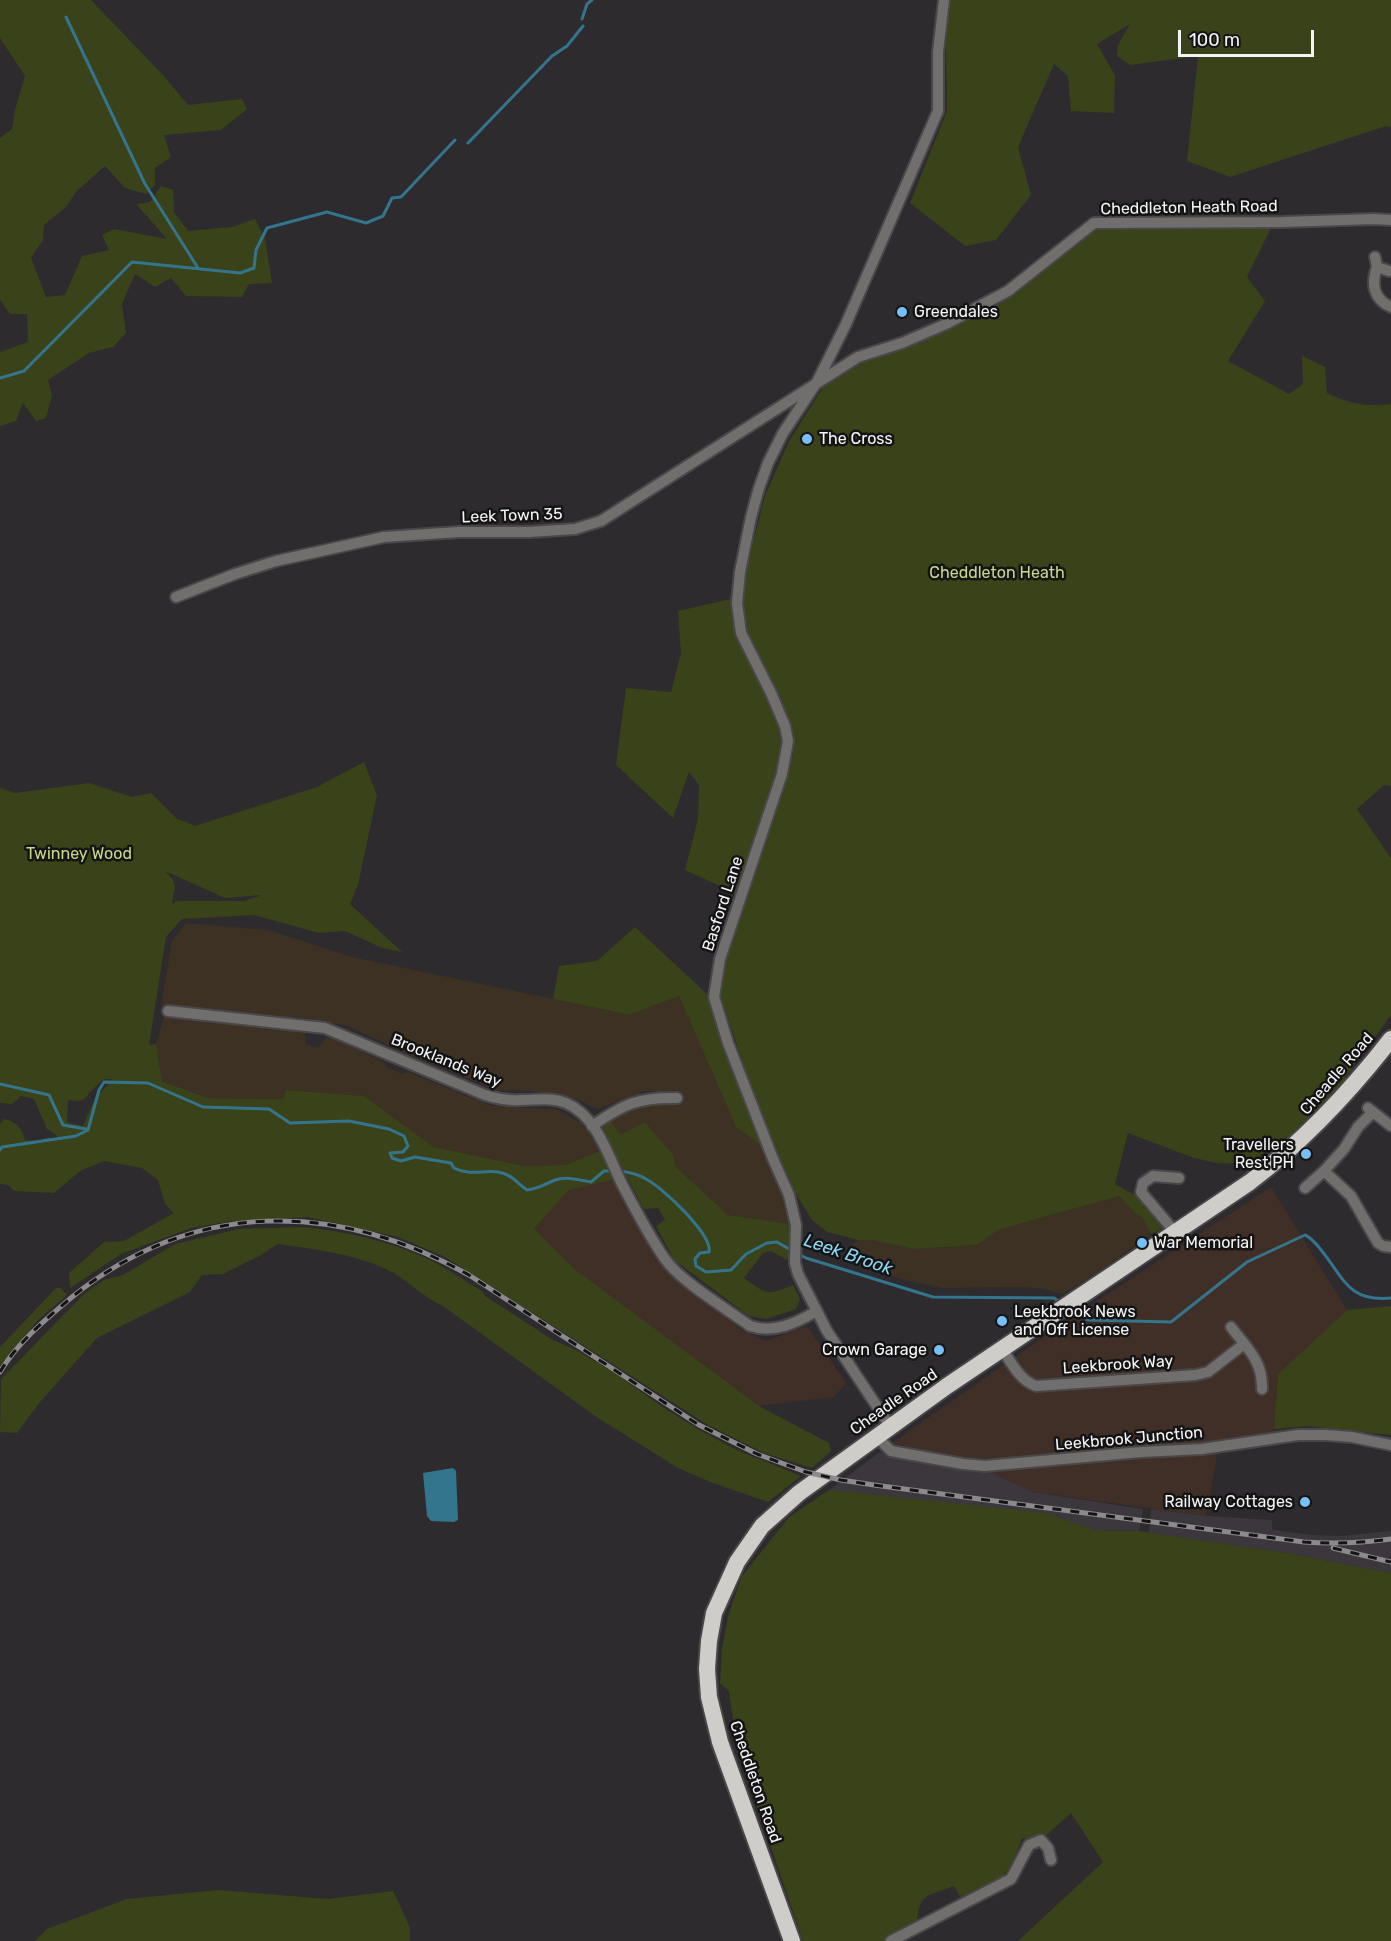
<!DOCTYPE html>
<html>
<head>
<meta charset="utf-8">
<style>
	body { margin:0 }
	#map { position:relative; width:1391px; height:1941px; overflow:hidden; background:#2d2b2e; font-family:Rubik,sans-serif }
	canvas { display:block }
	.scale { position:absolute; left:1178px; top:30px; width:136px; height:27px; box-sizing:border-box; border:3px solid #f5f4f6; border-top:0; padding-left:8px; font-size:18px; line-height:21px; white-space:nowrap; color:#f5f4f6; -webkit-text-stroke:4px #151415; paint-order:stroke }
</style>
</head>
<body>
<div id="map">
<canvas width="1391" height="1941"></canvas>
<div class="scale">100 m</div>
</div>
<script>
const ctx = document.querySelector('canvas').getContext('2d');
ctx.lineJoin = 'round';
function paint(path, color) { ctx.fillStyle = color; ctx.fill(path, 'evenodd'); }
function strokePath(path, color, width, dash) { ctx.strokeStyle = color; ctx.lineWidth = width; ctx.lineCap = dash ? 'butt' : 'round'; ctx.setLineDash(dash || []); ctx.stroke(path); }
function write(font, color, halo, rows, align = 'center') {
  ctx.font = font + ' Rubik,sans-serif'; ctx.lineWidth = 5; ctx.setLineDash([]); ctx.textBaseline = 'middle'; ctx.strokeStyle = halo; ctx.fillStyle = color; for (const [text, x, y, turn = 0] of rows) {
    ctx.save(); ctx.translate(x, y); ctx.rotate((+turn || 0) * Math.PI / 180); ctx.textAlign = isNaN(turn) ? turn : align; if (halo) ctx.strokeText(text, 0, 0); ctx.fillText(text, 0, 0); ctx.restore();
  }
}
const commercial = new Path2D(`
	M 613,1180 L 661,1266 L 743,1331 L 766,1341 L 807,1326 L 846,1383 L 834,1397 L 759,1406 L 576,1270 L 534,1229 L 569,1190 Z
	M 1271,1187 L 1347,1310 L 1278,1374 L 1273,1444 L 1218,1450 L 1206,1516 L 1033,1492 L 977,1465 L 892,1443 L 1065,1322 Z`);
const industrial = new Path2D(`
	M 186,923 L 268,930 L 352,957 L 630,1015 L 679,996 L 736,1127 L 765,1148 L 786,1199 L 791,1224 L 728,1215 L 676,1167 L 674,1156 L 662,1145 L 620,1136 L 611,1122 L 628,1110 L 651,1103 L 681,1104 L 681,1091 L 644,1091 L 598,1109 L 573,1098 L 534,1091 L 497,1090 L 407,1054 L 348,1026 L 290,1017 L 289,1021 L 271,1020 L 161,1006 L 172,941 Z
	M 165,1014 L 295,1027 L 305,1034 L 306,1045 L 318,1047 L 325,1039 L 331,1037 L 384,1062 L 387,1067 L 402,1074 L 408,1072 L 489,1105 L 502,1107 L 556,1109 L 581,1123 L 601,1151 L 565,1165 L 524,1166 L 434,1147 L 364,1096 L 286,1090 L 283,1099 L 208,1098 L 162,1081 L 156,1044 Z
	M 1121,1196 L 1135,1213 L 1142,1217 L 1151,1234 L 1097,1273 L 1062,1294 L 1045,1289 L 1021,1287 L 942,1288 L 897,1278 L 845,1259 L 846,1249 L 858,1240 L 873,1239 L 914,1249 L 977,1245 L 998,1230 Z`);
const built = new Path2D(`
	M 880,1452 L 985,1469 L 1033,1492 L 1143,1509 L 1139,1531 L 1020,1528 L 823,1501 L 829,1490 Z
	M 1151,1509 L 1206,1516 L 1272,1520 L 1272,1530 L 1313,1535 L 1341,1536 L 1391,1531 L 1391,1573 L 1287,1553 L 1149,1533 Z`);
const green = new Path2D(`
	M 0,0 L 91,0 L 163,75 L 188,105 L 242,99 L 247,109 L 221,130 L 164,135 L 171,157 L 155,168 L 155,185 L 146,194 L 125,188 L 105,166 L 76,192 L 66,207 L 44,225 L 43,240 L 31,258 L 46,297 L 65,295 L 82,256 L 109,250 L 102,235 L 114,229 L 167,239 L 136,204 L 150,202 L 161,186 L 173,190 L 174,212 L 188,231 L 232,227 L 255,219 L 265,238 L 272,283 L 249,284 L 242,297 L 186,296 L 171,278 L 155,287 L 135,274 L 122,304 L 126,333 L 113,347 L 89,353 L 48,380 L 52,395 L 46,418 L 36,421 L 23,403 L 16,421 L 0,426 L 0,352 L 28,342 L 27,314 L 10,314 L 0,300 L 0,138 L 12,129 L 15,110 L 25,76 L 0,38 Z
	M 948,0 L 1391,0 L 1391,127 L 1386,126 L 1230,177 L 1187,161 L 1198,56 L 1130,65 L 1117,56 L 1118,45 L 1130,24 L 1097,44 L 1115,75 L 1114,113 L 1071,111 L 1068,76 L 1054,64 L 1018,147 L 1031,195 L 996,240 L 965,246 L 910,203 L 947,111 L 946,46 Z
	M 1272,226 L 1247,277 L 1265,301 L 1228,361 L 1289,394 L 1303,384 L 1302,356 L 1325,367 L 1327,393 C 1351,404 1365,407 1391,404 L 1391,786 L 1384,785 L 1357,809 L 1391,858 L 1391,1015 L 1338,1088 L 1288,1137 L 1248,1164 L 1217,1163 L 1194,1158 L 1128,1133 L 1115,1184 L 1144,1200 L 1164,1228 L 1151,1234 L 1142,1217 L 1135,1213 L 1120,1196 L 998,1230 L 977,1245 L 914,1249 L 873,1240 L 858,1240 L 827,1232 L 812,1220 L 790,1184 L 760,1113 L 720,995 L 725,955 L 793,755 L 794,740 L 791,725 L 746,632 L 743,605 L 746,569 L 765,496 L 789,441 L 824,386 L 860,361 L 944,329 L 1014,293 L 1096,228 Z
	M 731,599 L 734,627 L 781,726 L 783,743 L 777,772 L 735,893 L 685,870 L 698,819 L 699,785 L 689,772 L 673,818 L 616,765 L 626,688 L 671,692 L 681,653 L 678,611 Z
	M 364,762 L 377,795 L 358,885 L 350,904 L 402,952 L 382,948 L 345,931 L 319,933 L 254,915 L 182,919 L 166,937 L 149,1045 L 156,1044 L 162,1081 L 208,1098 L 283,1099 L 286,1090 L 364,1096 L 434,1147 L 524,1166 L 565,1165 L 601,1151 L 613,1180 L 569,1190 L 534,1229 L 576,1270 L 759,1406 L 829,1443 L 831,1451 L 812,1468 L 764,1453 L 708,1425 L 445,1257 L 398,1237 L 308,1217 L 233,1221 L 191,1228 L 121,1254 L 70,1288 L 69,1273 L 104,1242 L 124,1241 L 174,1213 L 165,1204 L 158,1180 L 142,1168 L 104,1161 L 80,1171 L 54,1193 L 14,1191 L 8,1185 L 0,1184 L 0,1124 L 4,1119 C 16,1122 22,1128 25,1140 L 40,1141 L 48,1137 L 59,1141 L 56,1135 L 47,1129 L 34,1099 L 21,1096 L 12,1104 L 0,1103 L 0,788 L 15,793 L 89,783 L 132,797 L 151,793 L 176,818 L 195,826 L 317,787 ZM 165,871 L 225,898 L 262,895 L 244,901 L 177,901 L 172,904 C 174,887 180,885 165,871 ZM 104,1079 L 113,1079 L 95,1098 L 83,1126 L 67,1122 L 68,1100 L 79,1101 L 86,1098 L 89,1093 Z
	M 635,927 L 707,994 L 765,1148 L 736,1127 L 679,996 L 630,1015 L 553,999 L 559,966 L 597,961 Z
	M 605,1122 L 611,1122 L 621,1135 L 645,1122 L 674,1156 L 676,1167 L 728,1215 L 791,1224 L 791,1262 L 771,1251 L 763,1253 L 744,1278 C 768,1295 766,1296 793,1285 L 800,1299 L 796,1309 L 767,1319 L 749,1316 L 674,1260 L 656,1226 L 665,1220 L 658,1208 L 644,1209 L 606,1138 L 603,1127 Z
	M 301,1227 C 345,1231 390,1241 430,1260 C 448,1269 465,1281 482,1291 L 485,1296 L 553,1340 L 574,1349 L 612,1371 L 664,1408 L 703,1432 L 737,1450 L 801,1476 L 768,1502 L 713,1483 L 678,1468 L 595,1416 L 443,1306 C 422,1297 407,1279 388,1270 C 354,1254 315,1249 278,1244 L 261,1255 L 223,1274 L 202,1275 L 190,1292 L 97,1338 L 40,1402 L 17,1433 L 0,1432 L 1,1379 L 84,1294 L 104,1280 L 123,1275 L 175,1244 L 239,1229 Z
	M 56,1288 L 61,1288 L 67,1295 L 38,1320 L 0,1366 L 0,1347 Z
	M 1391,1306 L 1391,1435 L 1307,1426 L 1274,1429 L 1278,1374 L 1347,1310 Z
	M 829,1490 L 1046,1513 L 1094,1530 L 1139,1531 L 1287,1553 L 1391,1573 L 1391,1941 L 1018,1941 L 1103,1862 L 1071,1813 L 1041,1840 L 1022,1838 C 1007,1881 1000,1881 962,1900 L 954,1886 C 929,1896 919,1892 917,1922 L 884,1941 L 803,1941 L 746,1774 L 735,1733 L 729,1691 L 720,1683 L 722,1649 L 728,1616 L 742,1576 L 789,1517 Z
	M 218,1890 L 328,1899 L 393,1891 L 410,1927 L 410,1941 L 35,1941 L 47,1929 L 127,1899 Z`);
const water = new Path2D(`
	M 453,1468 L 456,1471 L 458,1520 L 454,1522 L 431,1521 L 427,1516 L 423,1473 Z`);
const stream = new Path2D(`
	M 66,17 L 145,184 L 198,268
	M 582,19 L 587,4 L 592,0
	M 468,143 L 552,56 L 567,46 L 583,26
	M 0,378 L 24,371 L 132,262 L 240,273 L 254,268 L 256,250 L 267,228 L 327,212 L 366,223 L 383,216 L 392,198 L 401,197 L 455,140
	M 0,1084 L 49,1095 L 63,1125 L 86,1129
	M 0,1150 L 2,1147 L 76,1136 L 88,1130 L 99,1090 L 104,1082 L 148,1083 L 203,1107 L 269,1109 L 290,1123 L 349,1121 L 389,1129 L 404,1136 L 408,1146 L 403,1152 L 390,1153 L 392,1158 L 401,1161 L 415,1157 L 451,1163 L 454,1168 C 469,1176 483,1170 498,1172 C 514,1175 516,1183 527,1190 C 538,1189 545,1184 555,1180 C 567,1176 579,1180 591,1182 L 604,1171 L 613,1171
	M 619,1171 C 629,1172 638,1174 646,1179 C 662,1187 713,1235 709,1252 L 700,1253 L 695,1259 L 696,1266 L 706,1272 L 731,1270 L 746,1254 L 767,1243 L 777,1242 L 791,1250
	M 797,1253 L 806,1258 L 933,1297 L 1054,1298 L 1061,1303
	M 1071,1310 L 1088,1320 L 1171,1322 L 1247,1262 L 1305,1235 C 1312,1238 1317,1245 1322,1251 C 1344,1279 1349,1302 1391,1298`);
const minor = new Path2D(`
	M 1375,257 L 1377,267 L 1389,271
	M 1377,267 C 1371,284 1373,299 1391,307
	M 176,597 L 235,574 L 276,561 L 384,537 L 459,532 L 529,532 L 575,529 L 601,521 L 858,357 L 902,343 L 946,324 L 1008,291 L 1094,223 L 1283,222 L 1374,219 L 1391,220
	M 168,1011 L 325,1028 L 485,1095 C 498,1099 509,1101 521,1100 C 536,1100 552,1097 566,1103 C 597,1116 608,1156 622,1184 C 635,1209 649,1236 665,1259 C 680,1281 727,1309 750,1326 C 774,1334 796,1323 817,1311
	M 1368,1108 L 1391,1126
	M 1373,1112 L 1358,1127 L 1344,1149 L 1324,1171 L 1351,1196 L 1378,1243 L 1383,1246 L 1391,1247
	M 592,1126 C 624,1104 638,1097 677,1098
	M 1305,1188 L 1324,1171
	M 1175,1232 L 1141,1192 L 1143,1183 L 1153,1176 L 1179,1178
	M 1231,1327 C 1247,1348 1263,1361 1262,1389
	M 1002,1349 C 1012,1363 1019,1380 1036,1386 L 1196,1375 L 1208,1372 L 1244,1344
	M 890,1426 L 827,1331 L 798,1274 L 795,1263 L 796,1225 L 789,1195 L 773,1159 L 728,1043 L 714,997 L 720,959 L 782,774 L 788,741 L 785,726 L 771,693 L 741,633 L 737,603 L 740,572 L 751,517 L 759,488 L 768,463 L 783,433 L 817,382 L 846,324 L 938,111 L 938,52 L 944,0
	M 876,1436 L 891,1451 L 963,1464 L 985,1466 L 1141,1452 L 1202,1449 L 1298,1435 L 1326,1435 L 1352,1437 L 1391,1445
	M 891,1941 L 1011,1879 L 1029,1845 L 1041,1840 L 1048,1848 L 1051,1860`);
const highway = new Path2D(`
	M 792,1941 L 720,1742 L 709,1697 L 707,1669 L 709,1641 L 714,1613 L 737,1562 L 762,1526 L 799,1493 L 947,1386 L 1250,1182 C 1305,1140 1349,1093 1391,1039`);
const rail = new Path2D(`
	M 0,1372 C 18,1342 46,1319 72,1297 C 194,1199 336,1200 469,1275 L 699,1425 L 757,1454 L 806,1472 L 841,1480 L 874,1485 L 1304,1542 C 1334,1544 1362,1543 1391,1539
	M 1333,1548 L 1391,1562`);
const markers = [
	[902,312,6,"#76c0f7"],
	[807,439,6,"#76c0f7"],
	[1306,1154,6,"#76c0f7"],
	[1142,1243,6,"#76c0f7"],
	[1002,1321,6,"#76c0f7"],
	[939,1350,6,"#76c0f7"],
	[1305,1502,6,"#76c0f7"]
];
const streetNames = [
	["Cheddleton Heath Road",1189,208,-1],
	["Leek Town 35",512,516,-2],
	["Basford Lane",723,904,-72],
	["Brooklands Way",446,1061,22],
	["Cheadle Road",1337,1074,-49],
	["Leekbrook Way",1118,1365,-4],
	["Cheadle Road",894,1402,-35],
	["Leekbrook Junction",1129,1439,-5],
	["Cheddleton Road",755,1782,71]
];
const poiNames = [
	["Greendales",914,312],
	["The Cross",819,439],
	["Travellers",1294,1145,"right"],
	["Rest PH",1294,1163,"right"],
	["War Memorial",1154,1243],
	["Leekbrook News",1014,1312],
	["and Off License",1014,1330],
	["Crown Garage",927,1350,"right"],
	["Railway Cottages",1293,1502,"right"]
];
const parkNames = [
	["Cheddleton Heath",997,573],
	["Twinney Wood",79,854]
];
const waterNames = [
	["Leek Brook",848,1255,19]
];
paint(commercial, '#402f26');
paint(industrial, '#3d3123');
paint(built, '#3c363d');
paint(green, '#3a4219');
paint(water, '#34758e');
strokePath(stream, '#34758e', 3);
strokePath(minor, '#49474a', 14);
strokePath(highway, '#49474a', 20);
strokePath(minor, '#706f6e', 10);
strokePath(highway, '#cecdc9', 16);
strokePath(rail, '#8c8a8d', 5);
strokePath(rail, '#151415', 3, [9]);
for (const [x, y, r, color] of markers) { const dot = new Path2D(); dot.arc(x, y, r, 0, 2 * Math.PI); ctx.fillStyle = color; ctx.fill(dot); strokePath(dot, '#151415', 2); }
write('16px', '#f5f4f6', '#151415', streetNames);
write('16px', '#f5f4f6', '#151415', poiNames, 'left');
write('16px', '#c8d988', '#151415', parkNames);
write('italic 18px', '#8dd7f6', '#151415', waterNames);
</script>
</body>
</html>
